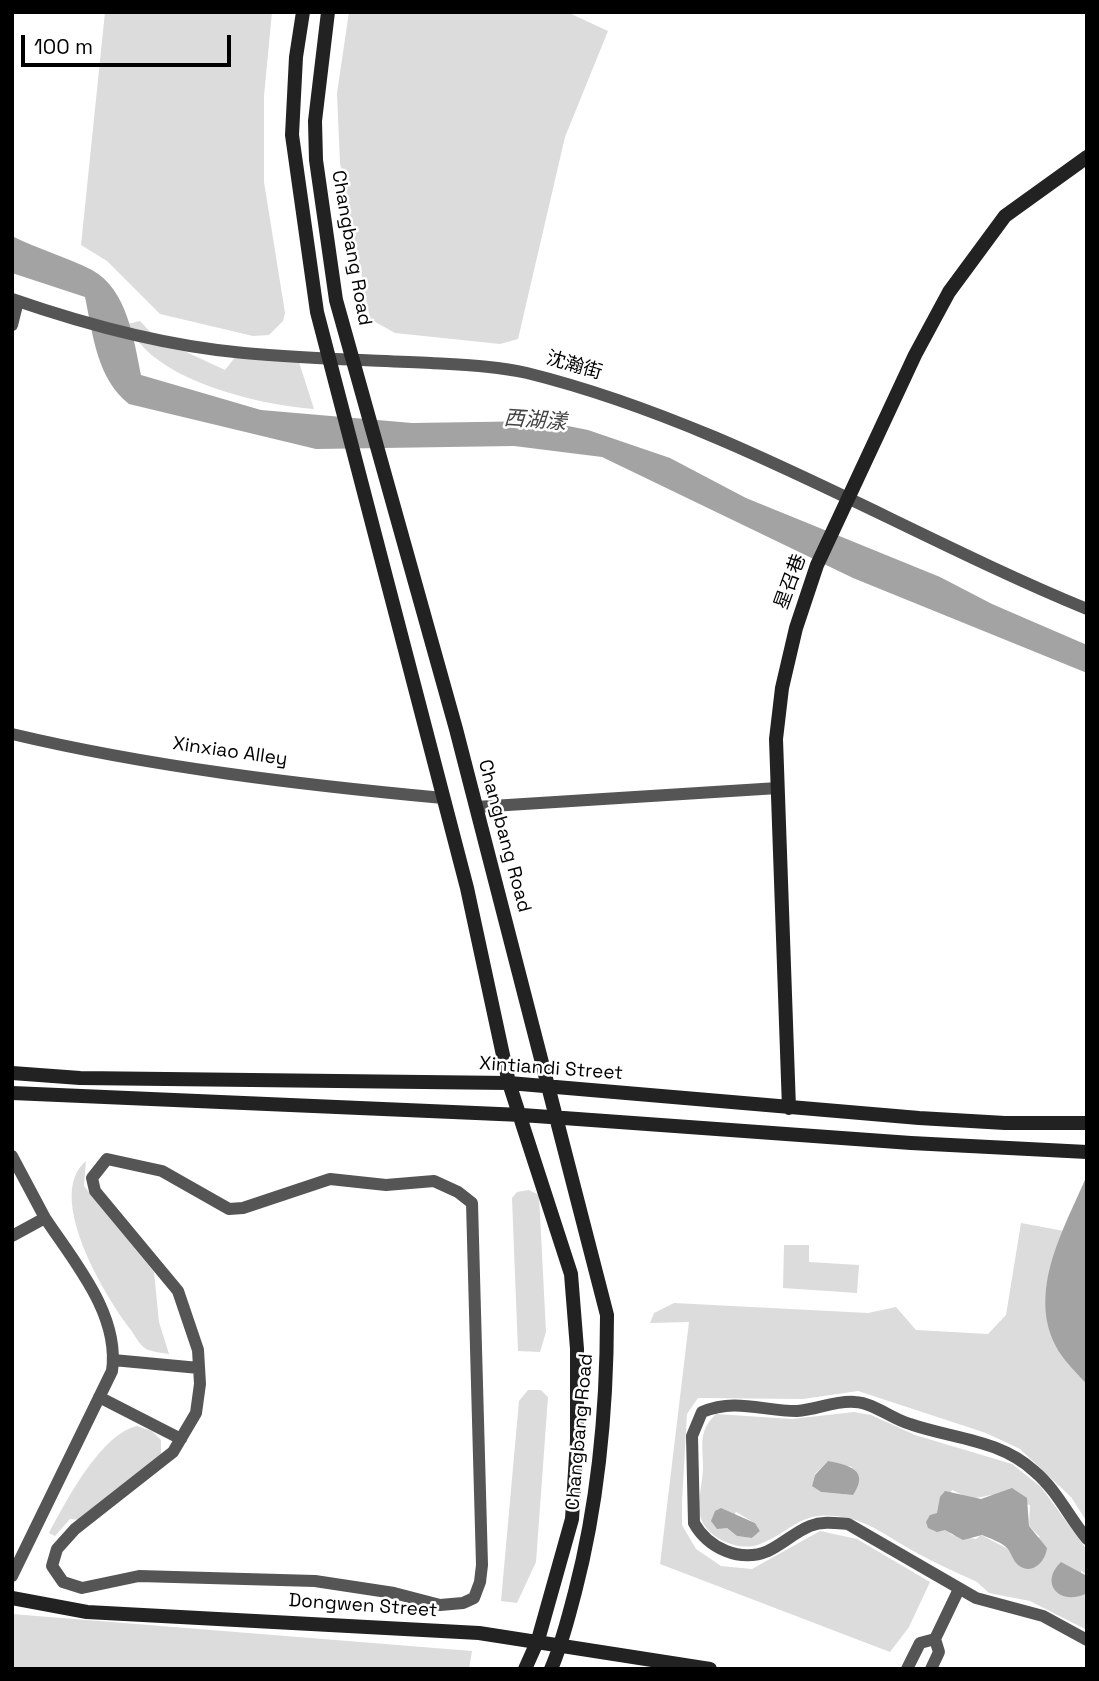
<!DOCTYPE html>
<html>
<head>
<meta charset="utf-8">
<style>
	body { margin:0 }
	#map { position:relative; width:1099px; height:1681px; overflow:hidden; background:#fff; font-family:"Space Grotesk",sans-serif }
	canvas { display:block }
	.frame { position:absolute; inset:0; border:14px solid #000; pointer-events:none }
	.scale { position:absolute; left:21px; top:35px; width:210px; height:32px; box-sizing:border-box; border:4px solid #000; border-top:0; padding-left:9px; font-size:21px; line-height:24px; white-space:nowrap; color:#000; -webkit-text-stroke:5px #fff; paint-order:stroke }
</style>
</head>
<body>
<div id="map">
<canvas width="1099" height="1681"></canvas>
<div class="frame"></div>
<div class="scale">100 m</div>
</div>
<script>
const ctx = document.querySelector('canvas').getContext('2d');
ctx.lineJoin = 'round';
function paint(path, color) { ctx.fillStyle = color; ctx.fill(path, 'evenodd'); }
function strokePath(path, color, width, dash) { ctx.strokeStyle = color; ctx.lineWidth = width; ctx.lineCap = dash ? 'butt' : 'round'; ctx.setLineDash(dash || []); ctx.stroke(path); }
function write(font, color, halo, rows, align = 'center') {
  ctx.font = font + ' "Space Grotesk","Noto Sans SC",sans-serif'; ctx.lineWidth = 5; ctx.setLineDash([]); ctx.textBaseline = 'middle'; ctx.strokeStyle = halo; ctx.fillStyle = color; for (const [text, x, y, turn = 0] of rows) {
    ctx.save(); ctx.translate(x, y); ctx.rotate((+turn || 0) * Math.PI / 180); ctx.textAlign = isNaN(turn) ? turn : align; if (halo) ctx.strokeText(text, 0, 0); ctx.fillText(text, 0, 0); ctx.restore();
  }
}
const green = new Path2D(`
	M 105,12 L 272,12 L 264,96 L 264,182 L 285,313 L 283,321 L 269,335 L 253,336 L 160,314 L 107,261 L 81,245 Z
	M 349,12 L 567,12 L 608,31 L 565,137 L 518,339 L 500,344 L 395,333 L 370,319 L 340,163 L 337,93 Z
	M 140,321 L 156,338 L 225,370 L 236,356 L 298,359 L 314,409 C 259,405 150,380 128,324 Z
	M 86,1161 L 84,1186 L 154,1272 L 159,1322 L 169,1354 C 163,1353 154,1352 148,1350 C 141,1347 135,1336 131,1330 C 105,1297 44,1195 86,1161 Z
	M 529,1190 L 539,1195 L 546,1332 L 540,1352 L 518,1351 L 512,1198 L 517,1192 Z
	M 1021,1223 L 1064,1231 C 1035,1299 1038,1328 1087,1385 L 1087,1522 L 1071,1497 L 1020,1449 L 986,1433 L 858,1391 L 803,1399 L 698,1398 L 687,1414 L 682,1502 L 682,1525 L 696,1549 L 721,1566 L 752,1569 L 820,1531 L 857,1539 L 930,1582 L 909,1627 L 890,1652 L 660,1564 L 689,1322 L 650,1323 L 654,1313 L 674,1303 L 868,1313 L 896,1307 L 916,1330 L 988,1334 L 1006,1315 Z
	M 784,1245 L 809,1245 L 809,1262 L 859,1265 L 857,1293 L 783,1288 Z
	M 528,1390 L 541,1390 L 548,1397 L 536,1562 L 517,1603 L 501,1601 L 519,1401 Z
	M 854,1412 L 871,1415 L 915,1435 L 1012,1464 L 1041,1487 L 1087,1550 L 1087,1576 L 1081,1570 L 1084,1594 L 1087,1593 L 1087,1630 L 1030,1601 L 989,1593 L 977,1582 C 956,1572 935,1563 915,1552 C 894,1541 872,1523 848,1518 C 801,1508 796,1529 760,1544 C 739,1553 704,1537 700,1515 C 697,1500 703,1482 703,1467 C 703,1444 698,1431 716,1414 L 792,1419 ZM 828,1461 L 852,1467 L 853,1495 L 821,1492 L 812,1486 L 815,1474 ZM 952,1490 L 971,1499 L 991,1495 L 1030,1505 L 1029,1526 L 1040,1537 L 1008,1549 L 981,1535 L 976,1539 L 952,1535 L 930,1515 L 938,1514 ZM 736,1512 L 755,1523 L 760,1531 L 752,1538 L 737,1536 L 727,1528 Z
	M 137,1426 L 152,1431 L 161,1440 L 161,1455 L 80,1520 L 70,1519 L 55,1536 L 49,1533 C 66,1501 101,1434 137,1426 Z
	M 12,1614 L 472,1651 L 469,1669 L 12,1669 Z`);
const water = new Path2D(`
	M 12,236 C 38,249 66,257 92,270 C 127,289 134,340 141,375 L 261,410 L 412,423 L 543,421 L 588,430 L 670,458 L 746,498 L 940,577 L 992,604 L 1087,645 L 1087,673 L 853,578 L 602,457 L 514,446 L 316,449 L 129,404 C 97,379 93,335 85,297 L 12,273 Z
	M 1087,1175 L 1087,1385 C 1079,1375 1069,1366 1062,1356 C 1022,1298 1064,1230 1087,1175 Z
	M 828,1461 C 849,1465 870,1470 853,1495 L 821,1492 L 812,1486 L 815,1475 Z
	M 1012,1488 L 1027,1498 L 1029,1526 L 1047,1548 C 1045,1564 1029,1577 1016,1563 C 1012,1558 1011,1552 1007,1548 C 1001,1542 989,1538 982,1535 L 963,1540 L 945,1530 L 937,1532 L 928,1528 L 926,1522 L 930,1515 L 937,1513 L 940,1497 L 945,1491 L 981,1499 Z
	M 721,1508 L 755,1523 L 760,1531 L 752,1538 L 737,1536 L 727,1528 L 717,1529 L 711,1521 L 715,1511 Z
	M 1061,1562 L 1087,1576 L 1087,1593 C 1061,1607 1038,1584 1061,1562 Z`);
const street = new Path2D(`
	M 12,299 C 87,325 165,346 244,353 C 306,359 369,360 431,363 C 463,365 496,366 527,373 C 725,422 900,532 1087,609
	M 12,325 L 18,301
	M 12,734 C 151,767 302,785 443,798
	M 476,807 L 778,788
	M 12,1156 L 45,1218 L 12,1236
	M 107,1159 L 162,1171 L 229,1209 L 243,1208 L 330,1179 L 386,1185 L 434,1181 L 458,1192 L 472,1203 L 482,1565 L 480,1582 L 474,1598 L 463,1603 L 440,1605 L 394,1593 L 315,1581 L 139,1576 L 82,1588 L 63,1582 L 52,1566 L 57,1549 L 75,1529 L 173,1452 L 196,1413 L 200,1384 L 198,1350 L 178,1291 L 95,1191 L 92,1178 Z
	M 113,1360 L 199,1368
	M 99,1397 L 181,1439
	M 1087,1539 C 1069,1517 1056,1489 1034,1471 C 999,1439 953,1439 910,1424 C 892,1419 874,1403 855,1402 C 836,1400 816,1410 797,1411 C 762,1411 736,1398 702,1412 L 692,1436 L 694,1523 C 708,1548 740,1563 768,1551 C 783,1544 795,1532 810,1526 C 823,1521 835,1523 848,1524 L 976,1598 L 1043,1616 L 1087,1640
	M 12,1576 L 112,1371 C 120,1315 75,1263 45,1218
	M 935,1639 L 959,1589
	M 907,1669 L 920,1643 L 935,1639 L 939,1652 L 931,1669`);
const secondary = new Path2D(`
	M 303,12 L 296,57 L 292,135 L 317,312 L 467,888 L 509,1083 L 571,1274 L 577,1349 L 577,1440 L 572,1519 L 538,1640 L 525,1669
	M 328,12 L 315,121 L 316,160 L 336,300 L 456,729 L 607,1315 C 607,1410 599,1500 575,1592 C 568,1618 562,1644 551,1669
	M 12,1073 L 80,1078 L 509,1083 L 919,1118 L 1005,1123 L 1087,1123
	M 12,1093 L 522,1115 L 911,1143 L 1087,1152
	M 789,1108 L 776,739 L 782,688 L 796,628 L 817,565 L 915,355 L 949,292 L 1005,216 L 1087,157
	M 12,1598 L 87,1612 L 479,1633 L 710,1669`);
const streetNames = [
	["Changbang Road",351,248,80],
	["沈瀚街",574,366,16],
	["星召巷",791,582,-70],
	["Xinxiao Alley",230,752,8],
	["Changbang Road",504,836,75],
	["Xintiandi Street",551,1069,4],
	["Changbang Road",580,1432,-85],
	["Dongwen Street",363,1606,4]
];
const waterNames = [
	["西湖漾",535,421,4]
];
paint(green, '#dcdcdc');
paint(water, '#a3a3a3');
strokePath(street, '#555', 12);
strokePath(secondary, '#222', 14);
write('19px', '#000', '#fff', streetNames);
write('italic 21px', '#444', '#fff', waterNames);
</script>
</body>
</html>
